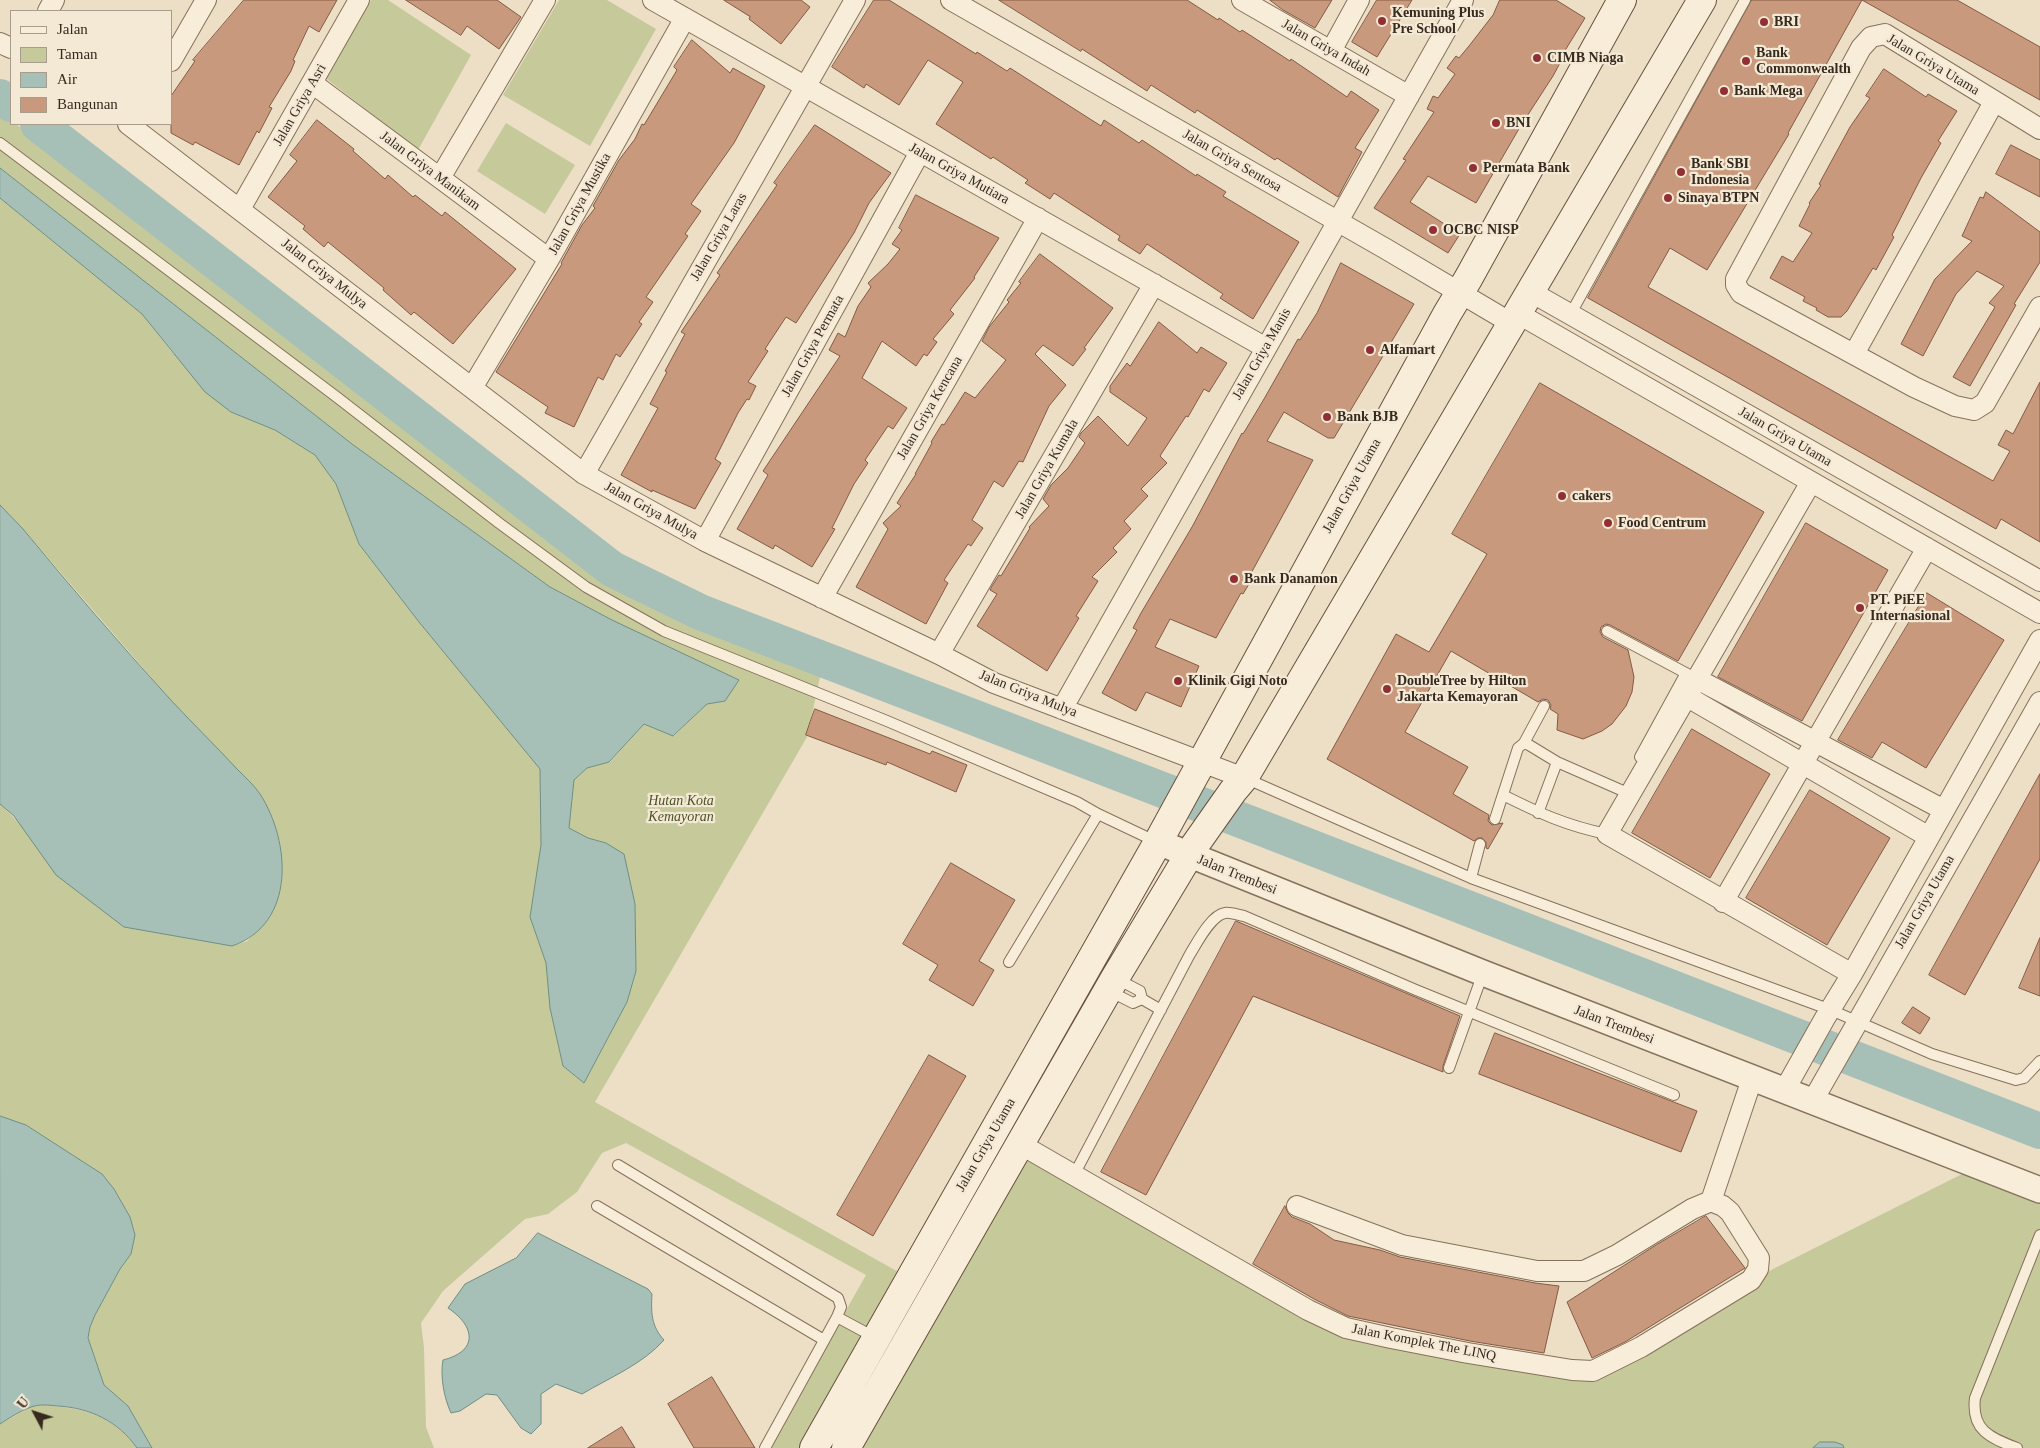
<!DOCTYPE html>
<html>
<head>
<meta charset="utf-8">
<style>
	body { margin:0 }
	#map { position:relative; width:2040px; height:1448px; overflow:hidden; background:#ecdfc6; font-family:Georgia,serif }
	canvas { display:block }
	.legend { position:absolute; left:10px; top:10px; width:162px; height:115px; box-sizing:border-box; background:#f4e9d5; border:1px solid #a89d8c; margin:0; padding:6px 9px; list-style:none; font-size:15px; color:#372a1f }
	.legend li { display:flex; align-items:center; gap:10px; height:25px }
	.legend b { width:25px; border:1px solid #a89d8c }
	.north { position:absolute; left:10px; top:1388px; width:50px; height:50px; -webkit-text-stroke:4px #f4e9d5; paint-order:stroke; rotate:310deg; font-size:14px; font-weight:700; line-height:20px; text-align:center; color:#372a1f }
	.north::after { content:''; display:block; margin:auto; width:18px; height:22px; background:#372a1f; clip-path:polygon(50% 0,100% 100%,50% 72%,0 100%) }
</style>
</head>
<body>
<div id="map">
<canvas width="2040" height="1448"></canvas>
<ul class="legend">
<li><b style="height:6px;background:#f7edd8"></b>Jalan</li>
<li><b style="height:14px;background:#c6ca9a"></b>Taman</li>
<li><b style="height:14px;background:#a7c0b7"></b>Air</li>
<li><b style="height:14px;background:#c8997d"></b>Bangunan</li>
</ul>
<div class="north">U</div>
</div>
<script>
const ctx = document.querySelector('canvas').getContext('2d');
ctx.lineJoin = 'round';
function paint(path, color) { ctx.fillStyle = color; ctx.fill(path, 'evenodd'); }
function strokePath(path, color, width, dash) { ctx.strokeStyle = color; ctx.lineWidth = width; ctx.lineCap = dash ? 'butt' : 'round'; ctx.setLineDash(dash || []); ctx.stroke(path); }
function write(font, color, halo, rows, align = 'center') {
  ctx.font = font + ' Georgia,serif'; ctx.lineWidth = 4.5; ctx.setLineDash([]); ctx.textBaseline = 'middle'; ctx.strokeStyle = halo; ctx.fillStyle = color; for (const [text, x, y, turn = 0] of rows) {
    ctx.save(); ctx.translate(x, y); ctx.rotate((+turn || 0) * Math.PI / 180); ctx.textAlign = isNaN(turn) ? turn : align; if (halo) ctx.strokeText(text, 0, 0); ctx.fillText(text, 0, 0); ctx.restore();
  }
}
const green = new Path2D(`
	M 371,0 L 388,0 L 471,55 L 418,150 L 323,76 Z
	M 559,0 L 607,0 L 656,29 L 590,146 L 503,95 Z
	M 0,111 L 11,120 L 11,124 L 16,124 L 596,569 L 666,606 L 822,668 L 807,737 L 595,1102 L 902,1274 L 799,1448 L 768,1448 L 866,1275 L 626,1143 L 602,1153 L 577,1192 L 548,1214 L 525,1219 L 443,1291 L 421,1323 L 424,1348 L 426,1427 L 434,1448 L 152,1448 L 128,1406 L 104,1385 L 88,1338 L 90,1327 L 95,1315 L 120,1269 L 131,1254 L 135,1235 L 130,1217 L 114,1189 L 102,1174 L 26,1125 L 0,1116 L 0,804 L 124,927 L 232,946 L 247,941 L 267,921 L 282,882 L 280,843 L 275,826 L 260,794 L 169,698 L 23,529 L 0,505 L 0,198 L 142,314 L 171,351 L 231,412 L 275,430 L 315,455 L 336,484 L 359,544 L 419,622 L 540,769 L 541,845 L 530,917 L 546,963 L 550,1008 L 563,1066 L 584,1083 L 627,1002 L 636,971 L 635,904 L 606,843 L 588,838 L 568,828 L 574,780 L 587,768 L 610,762 L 644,724 L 674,736 L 707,704 L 725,701 L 612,620 L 550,587 L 352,444 L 0,168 Z
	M 506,123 L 575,165 L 545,214 L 477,171 Z
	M 1020,1144 L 1319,1315 L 1593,1371 L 1751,1280 L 1978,1166 L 2040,1190 L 2040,1448 L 846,1448 Z
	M 46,1405 C 86,1409 112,1415 137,1448 L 0,1448 L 0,1424 L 32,1406 Z`);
const water = new Path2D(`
	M 0,168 L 352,444 L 550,587 L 612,620 L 739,680 L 725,701 L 707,704 L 673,736 L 644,724 L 609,762 L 587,768 L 574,780 L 569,828 L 588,838 L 606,843 L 624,854 L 635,904 L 636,971 L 627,1002 L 584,1083 L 563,1066 L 550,1008 L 546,963 L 530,917 L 541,845 L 540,769 L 419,622 L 359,544 L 336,484 L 315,455 L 275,430 L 231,412 L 205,392 L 142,314 L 0,198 Z
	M 0,505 L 23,529 C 70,586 119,643 169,698 C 191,722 215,745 237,769 C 245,777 254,785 260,794 C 291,842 296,924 232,946 L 124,927 L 56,875 L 14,816 L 0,804 Z
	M 0,1116 L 26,1125 L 102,1174 L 114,1189 L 130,1217 L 135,1235 L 131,1254 L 120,1269 L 95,1315 L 90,1327 L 88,1338 L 104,1385 L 128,1406 L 152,1448 L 137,1448 C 118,1421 90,1408 58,1406 C 49,1405 39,1404 31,1407 C 20,1411 9,1418 0,1424 Z
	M 538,1233 L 648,1289 L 652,1294 C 651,1312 651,1326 664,1340 C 643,1364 609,1378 582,1394 L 556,1384 L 541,1394 L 541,1424 L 531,1434 L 521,1428 L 497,1395 L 486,1394 L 460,1411 L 451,1413 C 444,1398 440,1376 443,1360 C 479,1351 475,1326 448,1308 L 465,1284 L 516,1258 Z
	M 1820,1442 L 1835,1442 L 1843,1445 L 1844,1448 L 1813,1448 Z`);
const river = new Path2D(`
	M 0,97 L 11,104
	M 38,124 L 612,569 L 700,612 L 1264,829 L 2040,1131`);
const building = new Path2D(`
	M 244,0 L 337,0 L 319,32 L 309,26 L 293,60 L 295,61 L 291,71 L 269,107 L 272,108 L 259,133 L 257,131 L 239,165 L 195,142 L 193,145 L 171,133 L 171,96 L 195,61 L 193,60 Z
	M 406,0 L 497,0 L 521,17 L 499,49 L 467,26 L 461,35 Z
	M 724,0 L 801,0 L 810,7 L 781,44 L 749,19 L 750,17 Z
	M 874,0 L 889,0 L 976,54 L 977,52 L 1007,71 L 1010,68 L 1101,126 L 1104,120 L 1139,143 L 1142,140 L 1196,176 L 1197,174 L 1226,192 L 1223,196 L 1299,242 L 1253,319 L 1220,298 L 1223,294 L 1147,244 L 1140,254 L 1118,240 L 1120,236 L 1054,193 L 1050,199 L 1025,183 L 1028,180 L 993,157 L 991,159 L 936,124 L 963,82 L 928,60 L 899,105 L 866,84 L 864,88 L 832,67 Z
	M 999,0 L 1187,0 L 1218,20 L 1219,18 L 1240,32 L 1242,30 L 1290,61 L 1291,59 L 1347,97 L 1351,91 L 1379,110 L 1355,148 L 1362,152 L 1338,197 L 1277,158 L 1275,160 L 1197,110 L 1195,113 L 1151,85 L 1147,91 L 1082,49 L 1081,51 Z
	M 1270,0 L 1332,0 L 1315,28 L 1283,10 Z
	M 1377,0 L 1412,0 L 1377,57 L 1352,42 Z
	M 1500,0 L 1556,0 L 1585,18 L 1558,62 L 1560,63 L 1553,76 L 1520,127 L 1476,203 L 1428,176 L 1410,202 L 1460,234 L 1448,253 L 1374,208 L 1406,160 L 1403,159 L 1434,112 L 1427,109 L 1433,96 L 1438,98 L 1455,74 L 1447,68 L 1456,56 L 1459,58 L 1469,46 L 1493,15 Z
	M 1752,0 L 1957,0 L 2040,47 L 2040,100 L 1862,0 L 1788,133 L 1789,134 L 1707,270 L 1670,248 L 1648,287 L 1993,481 L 2010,451 L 1998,445 L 2006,430 L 2013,434 L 2040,382 L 2040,542 L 2001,519 L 1996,529 L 1588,298 Z
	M 692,40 L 730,73 L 733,68 L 765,86 L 734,143 L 691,204 L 701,211 L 685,234 L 688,236 L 646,297 L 653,302 L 639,322 L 642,324 L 620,357 L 616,354 L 603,380 L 598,377 L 574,427 L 545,413 L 548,407 L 496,372 L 562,264 L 561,263 L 582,225 L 595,208 L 593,206 L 619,160 L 635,139 L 642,124 L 644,125 L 677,70 L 674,67 Z
	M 1884,69 L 1926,97 L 1928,94 L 1957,111 L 1938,141 L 1941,143 L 1921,178 L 1892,235 L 1894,237 L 1876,270 L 1873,268 L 1847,311 L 1841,317 L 1828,317 L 1816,310 L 1817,308 L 1803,301 L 1805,297 L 1770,278 L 1782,256 L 1793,262 L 1812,233 L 1799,226 L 1810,204 L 1809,203 L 1821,185 L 1819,184 L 1850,127 L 1870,98 L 1866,96 Z
	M 317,120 L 354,149 L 353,151 L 385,179 L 388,175 L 413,197 L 415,195 L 442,216 L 445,212 L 516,269 L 453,344 L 414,312 L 411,315 L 383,290 L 384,288 L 328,242 L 324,247 L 303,229 L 305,226 L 268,197 L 297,161 L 290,155 Z
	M 815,125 L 891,173 L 869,203 L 854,233 L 796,323 L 786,317 L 765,349 L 768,351 L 748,382 L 756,386 L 749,400 L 747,399 L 738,413 L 715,459 L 721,463 L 695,509 L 652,490 L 652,492 L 621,475 L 658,408 L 650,404 L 667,372 L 665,371 L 685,334 L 681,332 L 720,275 L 717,273 L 777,185 L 774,183 Z
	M 2011,145 L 2040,160 L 2040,197 L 1996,174 Z
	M 1986,192 L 2040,232 L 2040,262 L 2014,304 L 2016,305 L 1970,386 L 1953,377 L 1995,307 L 1989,303 L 2004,286 L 1977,271 L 1956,294 L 1923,356 L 1901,344 L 1935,279 L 1972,241 L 1962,236 L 1980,197 L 1983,198 Z
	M 916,195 L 999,238 L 974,277 L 975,278 L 950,310 L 954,314 L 933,339 L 937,342 L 927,356 L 924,354 L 916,366 L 882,341 L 862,378 L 907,408 L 893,429 L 888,426 L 865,460 L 868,463 L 854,484 L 832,528 L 835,529 L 812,567 L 775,545 L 773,549 L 737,529 L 768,475 L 763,471 L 840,356 L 829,350 L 838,333 L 845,337 L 858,306 L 871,287 L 868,283 L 888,264 L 900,249 L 892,244 L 902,230 L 899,228 Z
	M 1040,254 L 1113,308 L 1084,348 L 1086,349 L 1073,366 L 1043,345 L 1035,354 L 1066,385 L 1049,406 L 1023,462 L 1019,461 L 1003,487 L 994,481 L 972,520 L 983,528 L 971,546 L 968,544 L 944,580 L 948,583 L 926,624 L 856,587 L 888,529 L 883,523 L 901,506 L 897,503 L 916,474 L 915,474 L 932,443 L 931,442 L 942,424 L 944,425 L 965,392 L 975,398 L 1006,360 L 982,341 L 989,327 L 1009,302 L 1007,300 L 1021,283 L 1019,282 Z
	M 1341,263 L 1414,304 L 1334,438 L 1328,438 L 1284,412 L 1267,441 L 1313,460 L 1249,577 L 1252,579 L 1243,594 L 1241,593 L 1216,638 L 1170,619 L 1155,647 L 1199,666 L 1181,707 L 1146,692 L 1136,711 L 1102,693 L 1137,630 L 1133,628 L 1141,613 L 1192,527 L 1242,433 L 1243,434 L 1264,399 L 1298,339 L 1300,340 L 1317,313 Z
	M 1159,322 L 1197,353 L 1201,347 L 1227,363 L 1209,392 L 1204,389 L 1188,417 L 1186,416 L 1160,456 L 1167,463 L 1141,489 L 1148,496 L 1124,521 L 1131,529 L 1113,548 L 1117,552 L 1092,577 L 1098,581 L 1076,616 L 1079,618 L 1047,671 L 977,626 L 997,594 L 990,590 L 992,586 L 999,575 L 1001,576 L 1030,528 L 1029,527 L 1049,506 L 1043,499 L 1051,485 L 1068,468 L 1085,443 L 1079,437 L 1081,433 L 1098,416 L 1128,446 L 1147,418 L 1110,392 L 1110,386 L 1127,363 L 1130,366 Z
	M 1540,383 L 1764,512 L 1678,661 L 1610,625 L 1606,624 L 1601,627 L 1600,632 L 1603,637 L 1628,650 L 1634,677 L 1632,692 L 1626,706 L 1612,724 L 1602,731 L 1583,739 L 1557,730 L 1558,714 L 1550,709 L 1551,705 L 1548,700 L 1543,699 L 1538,702 L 1451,651 L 1405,732 L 1468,767 L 1453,794 L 1489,815 L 1488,821 L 1492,825 L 1503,823 L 1488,849 L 1486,848 L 1486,842 L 1482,838 L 1478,838 L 1474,841 L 1327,759 L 1396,634 L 1429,652 L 1487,554 L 1452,534 Z
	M 1806,523 L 1888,570 L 1802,721 L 1718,677 Z
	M 1927,593 L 2004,640 L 1926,768 L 1882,742 L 1872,758 L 1838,740 Z
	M 815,709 L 930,754 L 932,751 L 967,765 L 956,792 L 887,762 L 886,765 L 806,735 Z
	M 1692,729 L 1770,774 L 1710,878 L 1632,833 Z
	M 2040,774 L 2040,859 L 1965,995 L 1929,975 Z
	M 1810,790 L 1890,838 L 1827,945 L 1746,898 Z
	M 951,863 L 1015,900 L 979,961 L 994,970 L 973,1006 L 929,980 L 938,965 L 903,944 Z
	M 1236,921 L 1460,1016 L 1443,1066 L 1443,1072 L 1253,996 L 1146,1195 L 1101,1172 Z
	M 2040,938 L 2040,996 L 2019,988 Z
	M 1913,1007 L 1930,1018 L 1920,1034 L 1902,1023 Z
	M 1495,1033 L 1697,1111 L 1681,1152 L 1479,1074 Z
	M 929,1055 L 966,1076 L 873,1236 L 837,1215 Z
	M 1285,1206 L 1288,1213 L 1292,1217 L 1310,1224 L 1334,1240 L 1380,1250 L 1400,1257 L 1535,1283 L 1559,1286 L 1544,1353 L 1470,1341 L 1348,1316 L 1314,1299 L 1253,1264 Z
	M 1706,1216 L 1745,1268 L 1625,1342 L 1592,1358 L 1567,1302 L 1656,1245 Z
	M 712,1377 L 755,1448 L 694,1448 L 668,1404 Z
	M 622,1427 L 635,1448 L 588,1448 Z`);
const service = new Path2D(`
	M 0,143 L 338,398 L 499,523 L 586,587 L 664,631 L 887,721 L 1077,802 L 1098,814 L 1157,842
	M 1570,315 L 1745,0
	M 1607,631 L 1697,679
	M 1524,743 L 1544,706
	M 1640,757 L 1686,673
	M 1245,778 L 1471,878 L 1831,1010 L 1932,1054 L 2016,1080 L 2024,1078 L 2040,1061
	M 1503,795 C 1539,813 1567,826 1607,834
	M 1538,813 L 1557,762
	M 1495,819 L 1518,748 L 1524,743 L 1529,745 L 1557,762 L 1630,794
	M 1471,878 L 1480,844
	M 1009,962 L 1098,814
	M 1117,979 L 1140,991 L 1142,999 L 1161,1010
	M 1109,991 L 1133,1003 L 1142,999
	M 1449,1068 L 1483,973
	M 618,1165 L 838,1298 L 841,1307 L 837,1317 L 765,1448
	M 1074,1175 L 1190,954 C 1197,943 1211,915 1225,913 C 1230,912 1238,915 1244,916 L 1416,990 L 1674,1095
	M 597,1206 L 824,1340
	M 837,1317 L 876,1338
	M 2017,1448 C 1991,1438 1971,1431 1975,1398 L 2040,1235`);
const minor = new Path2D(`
	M 653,0 L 1266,348
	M 951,0 L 1386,249 L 1511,323
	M 1242,0 L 1409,96
	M 48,11 L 54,0
	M 0,43 L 11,48
	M 1331,51 L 1359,0
	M 171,61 L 206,0
	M 312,83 L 549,259
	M 128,124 L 584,474 L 705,541 L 939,654 L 994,683 L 1244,778
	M 2040,129 L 1885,34 L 1871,37 L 1861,48 L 1736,279 L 1736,285 L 1741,293 L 1914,387 L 1955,406 L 1974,410 L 1985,403 L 2040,307
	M 440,178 L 545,0
	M 240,209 L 359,0
	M 1531,292 L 2040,581
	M 1517,313 L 2040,613
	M 1854,354 L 1994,102
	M 472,388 L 549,259 L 685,18
	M 584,474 L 855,0
	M 1811,482 L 1607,834 L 1852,974
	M 705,541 L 920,152
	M 822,598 L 1038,218
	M 939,654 L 1154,284
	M 1697,679 L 1944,810
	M 1686,696 L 1929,837
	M 1062,709 L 1463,0
	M 1723,902 L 1927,548
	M 1784,1091 L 1825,1018 L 1852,974 L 2040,640
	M 1812,1102 L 2040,702
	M 1020,1144 L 1308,1310 L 1346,1328 L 1391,1338 L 1468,1353 L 1572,1370 L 1593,1371 L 1641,1347 L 1751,1280 L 1758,1269 L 1759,1258 L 1730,1212 L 1723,1206 L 1711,1201
	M 1297,1206 L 1402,1245 L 1537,1271 L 1584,1271 L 1617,1255 L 1692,1209 L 1711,1201 L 1752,1079`);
const tertiary = new Path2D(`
	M 1158,842 L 1483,973 L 2040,1190`);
const secondary = new Path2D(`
	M 814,1448 L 1158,842 L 1447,314 L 1468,279 L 1622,0
	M 846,1448 L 1115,978 L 1195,845 L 1233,791 L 1244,778 L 1702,0`);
const markers = [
	[1382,21,5,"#922f35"],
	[1764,22,5,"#922f35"],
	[1537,58,5,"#922f35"],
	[1746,61,5,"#922f35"],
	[1724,91,5,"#922f35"],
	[1496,123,5,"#922f35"],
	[1473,168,5,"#922f35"],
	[1681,172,5,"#922f35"],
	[1668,198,5,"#922f35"],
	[1433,230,5,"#922f35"],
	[1370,350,5,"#922f35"],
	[1327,417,5,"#922f35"],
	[1562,496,5,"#922f35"],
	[1608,523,5,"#922f35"],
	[1234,579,5,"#922f35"],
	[1860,608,5,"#922f35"],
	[1178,681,5,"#922f35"],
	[1387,689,5,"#922f35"]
];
const poiNames = [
	["Kemuning Plus",1392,13],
	["Pre School",1392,29],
	["BRI",1774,22],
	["Bank",1756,53],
	["Commonwealth",1756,69],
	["CIMB Niaga",1547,58],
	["Bank Mega",1734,91],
	["BNI",1506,123],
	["Bank SBI",1691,164],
	["Indonesia",1691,180],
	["Permata Bank",1483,168],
	["Sinaya BTPN",1678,198],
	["OCBC NISP",1443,230],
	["Alfamart",1380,350],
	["Bank BJB",1337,417],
	["cakers",1572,496],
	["Food Centrum",1618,523],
	["Bank Danamon",1244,579],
	["PT. PiEE",1870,600],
	["Internasional",1870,616],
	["Klinik Gigi Noto",1188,681],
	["DoubleTree by Hilton",1397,681],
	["Jakarta Kemayoran",1397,697]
];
const streetNames = [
	["Jalan Griya Indah",1326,48,30],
	["Jalan Griya Utama",1933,65,31],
	["Jalan Griya Asri",300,105,-60],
	["Jalan Griya Sentosa",1232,161,30],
	["Jalan Griya Manikam",430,171,37],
	["Jalan Griya Mutiara",959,174,29],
	["Jalan Griya Mustika",580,204,-61],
	["Jalan Griya Laras",719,237,-60],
	["Jalan Griya Mulya",324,274,38],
	["Jalan Griya Permata",813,346,-61],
	["Jalan Griya Manis",1262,354,-60],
	["Jalan Griya Kencana",930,408,-60],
	["Jalan Griya Utama",1785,437,30],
	["Jalan Griya Kumala",1047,469,-60],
	["Jalan Griya Utama",1352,486,-61],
	["Jalan Griya Mulya",651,511,29],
	["Jalan Griya Mulya",1028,694,22],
	["Jalan Trembesi",1237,875,22],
	["Jalan Griya Utama",1925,902,-60],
	["Jalan Trembesi",1614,1025,21],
	["Jalan Griya Utama",986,1145,-60],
	["Jalan Komplek The LINQ",1424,1343,11]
];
const parkNames = [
	["Hutan Kota",681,801],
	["Kemayoran",681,817]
];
paint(green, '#c6ca9a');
paint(water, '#a7c0b7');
strokePath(water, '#6e8e84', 1);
strokePath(river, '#a7c0b7', 36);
paint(building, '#c8997d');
strokePath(building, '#845a43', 1);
strokePath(service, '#86715c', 12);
strokePath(minor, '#86715c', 22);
strokePath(tertiary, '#86715c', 28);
strokePath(secondary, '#68523f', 30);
strokePath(service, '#f7edd8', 10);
strokePath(minor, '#f7edd8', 20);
strokePath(tertiary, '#f7edd8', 25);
strokePath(secondary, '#f7edd8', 28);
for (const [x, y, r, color] of markers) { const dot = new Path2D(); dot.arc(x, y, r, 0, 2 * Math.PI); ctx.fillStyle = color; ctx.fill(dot); strokePath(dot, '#f4e9d5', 2); }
write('bold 14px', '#372a1f', '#f4e9d5', poiNames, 'left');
write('14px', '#372a1f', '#f4e9d5', streetNames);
write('italic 14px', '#4a5327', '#f4e9d5', parkNames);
</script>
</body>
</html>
